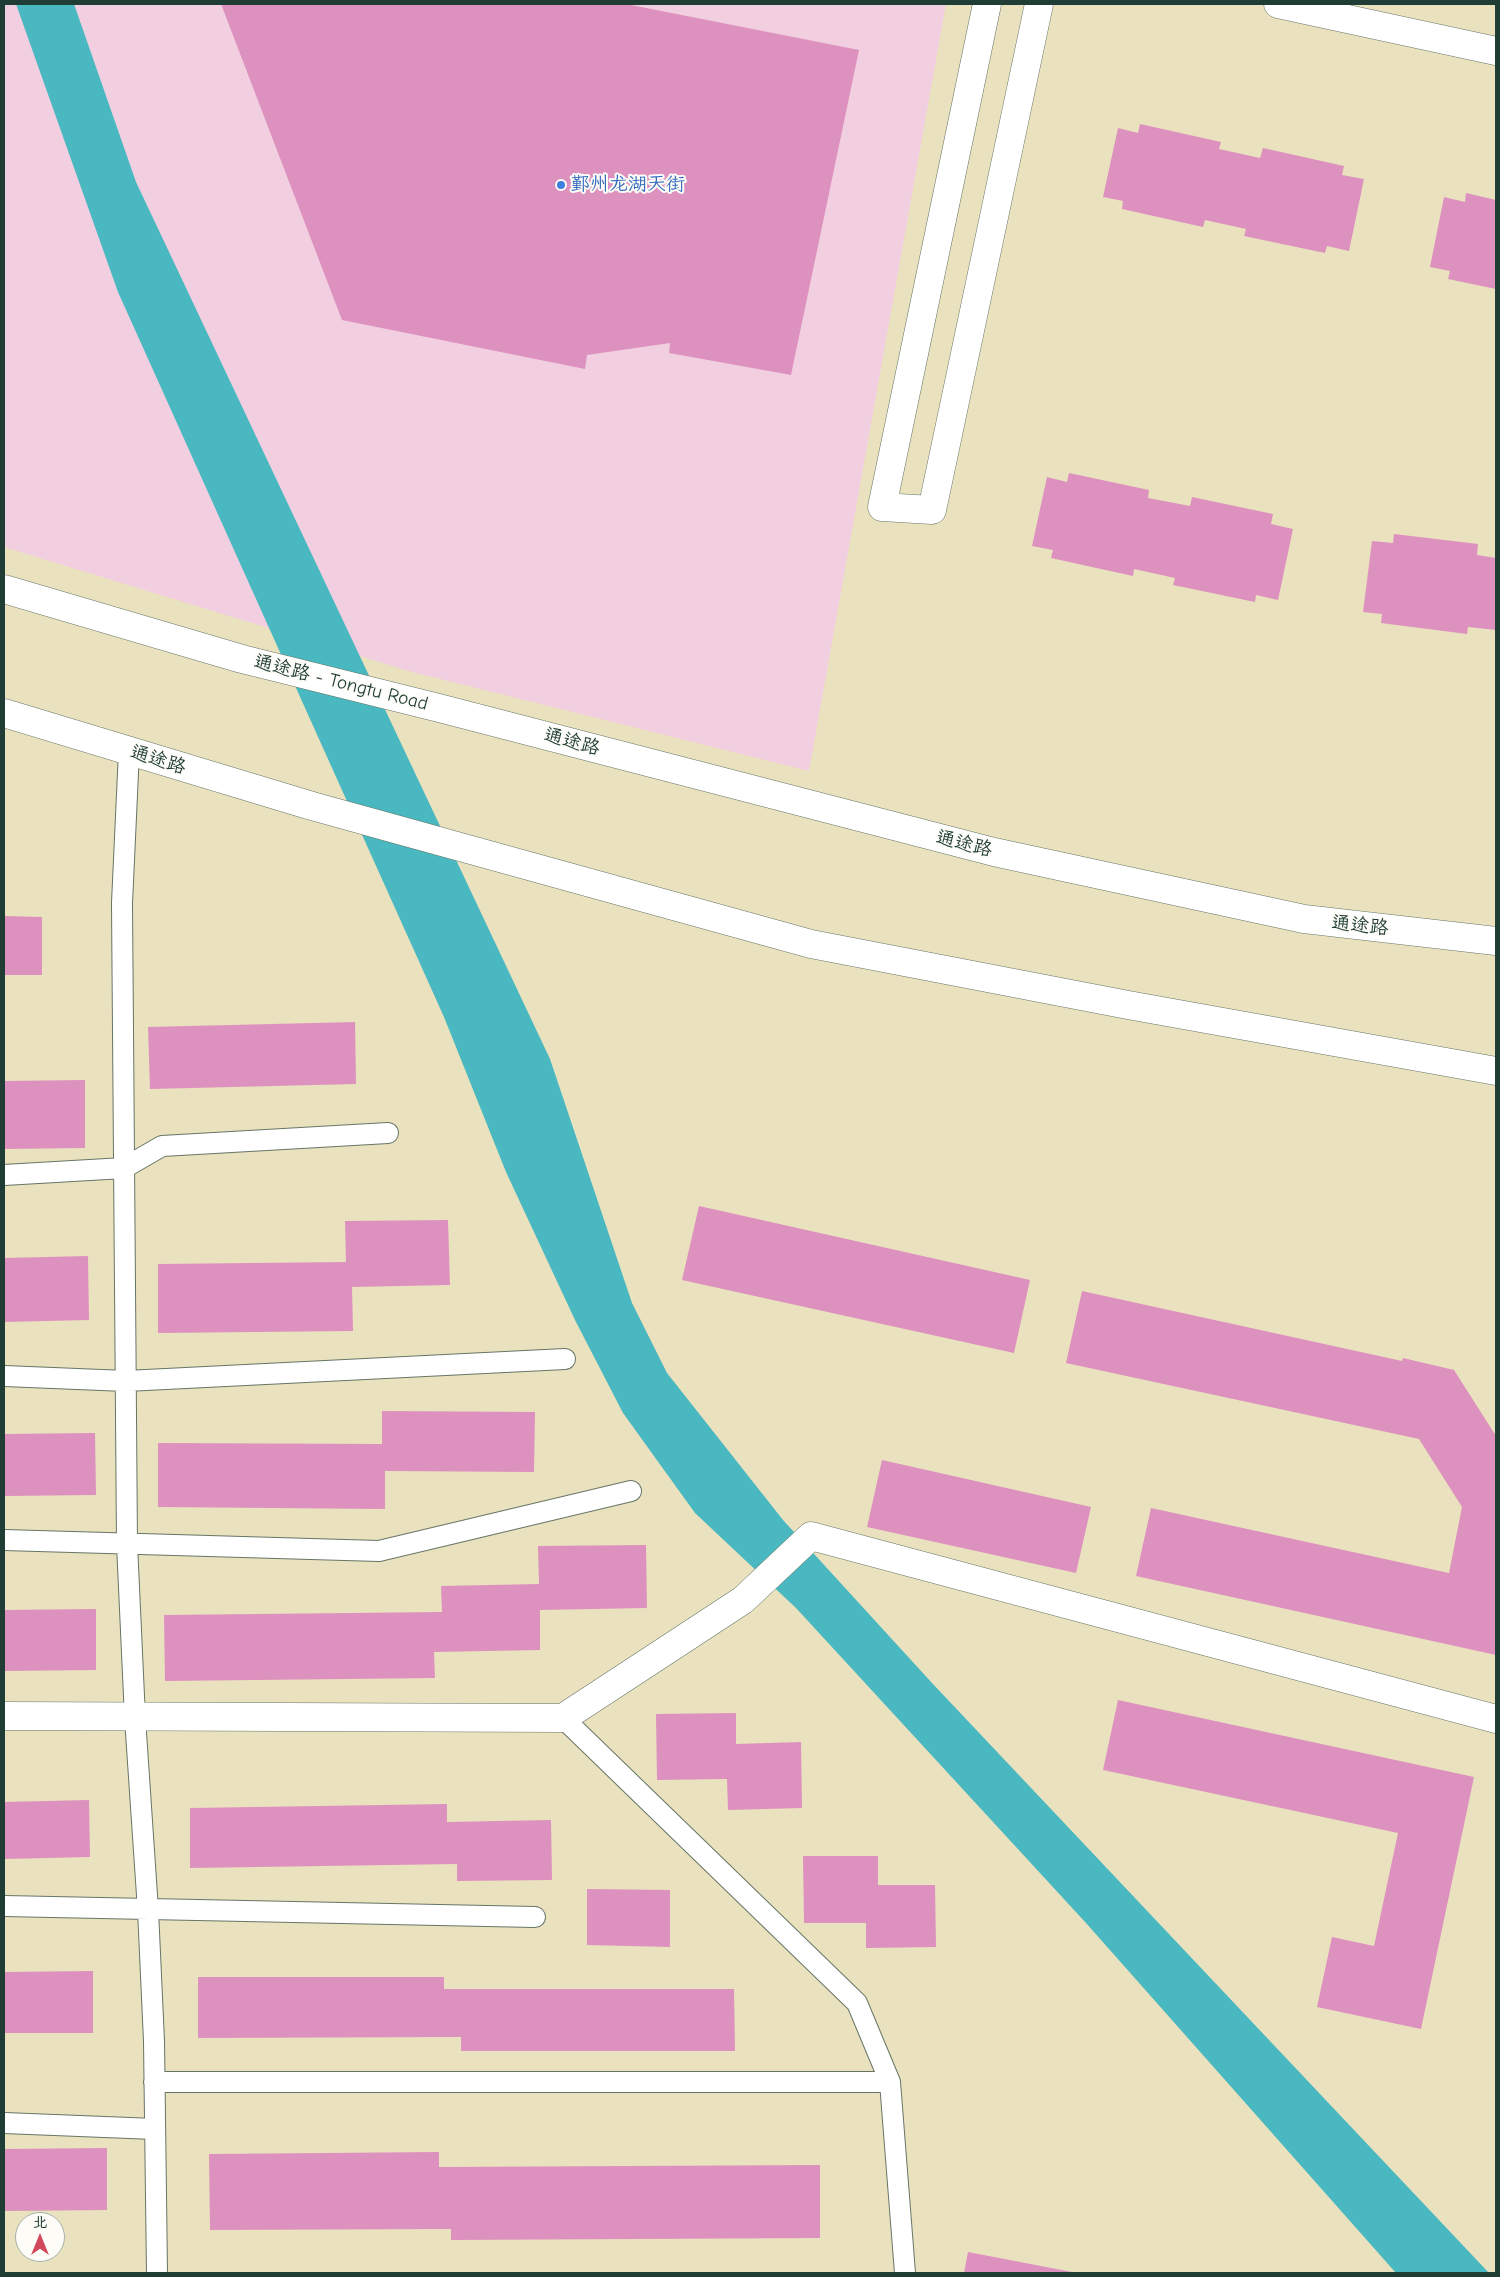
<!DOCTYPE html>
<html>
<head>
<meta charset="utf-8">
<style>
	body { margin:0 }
	#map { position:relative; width:1500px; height:2277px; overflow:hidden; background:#eae1bf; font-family:"Comic Neue","LXGW WenKai TC",sans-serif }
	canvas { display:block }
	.frame { position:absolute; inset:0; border:5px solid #1f3d34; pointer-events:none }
	.north { position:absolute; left:15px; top:2212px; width:50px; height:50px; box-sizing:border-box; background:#fdfcf7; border:1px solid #a4b0a9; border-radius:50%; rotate:0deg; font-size:14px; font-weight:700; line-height:20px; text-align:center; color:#1f3d34 }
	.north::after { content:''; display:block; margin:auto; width:18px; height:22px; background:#d1495b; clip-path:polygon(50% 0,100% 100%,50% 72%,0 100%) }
</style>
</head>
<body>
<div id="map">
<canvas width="1500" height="2277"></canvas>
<div class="frame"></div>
<div class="north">北</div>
</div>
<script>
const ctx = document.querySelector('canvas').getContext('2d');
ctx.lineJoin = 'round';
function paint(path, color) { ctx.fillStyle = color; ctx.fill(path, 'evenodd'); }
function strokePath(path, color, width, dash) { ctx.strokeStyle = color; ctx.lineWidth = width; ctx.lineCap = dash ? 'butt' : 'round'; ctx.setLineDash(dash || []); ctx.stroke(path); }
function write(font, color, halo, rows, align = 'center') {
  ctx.font = font + ' "Comic Neue","LXGW WenKai TC",sans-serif'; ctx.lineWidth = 4; ctx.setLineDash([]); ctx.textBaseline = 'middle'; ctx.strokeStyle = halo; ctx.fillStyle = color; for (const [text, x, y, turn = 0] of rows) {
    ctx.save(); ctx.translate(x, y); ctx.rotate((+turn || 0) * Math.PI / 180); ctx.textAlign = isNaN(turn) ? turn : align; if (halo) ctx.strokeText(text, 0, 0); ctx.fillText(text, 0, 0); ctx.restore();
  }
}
const built = new Path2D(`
	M 4,4 L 946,4 L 809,771 L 412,672 L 4,547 Z`);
const water = new Path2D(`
	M 16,4 L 74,4 L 136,182 L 550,1059 L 632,1303 L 667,1373 L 783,1520 L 932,1683 L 1489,2273 L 1396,2273 L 1086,1923 L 796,1608 L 695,1513 L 623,1413 L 575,1320 L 506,1172 L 444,1017 L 118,292 Z`);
const building = new Path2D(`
	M 221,4 L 626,4 L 859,50 L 791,375 L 669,353 L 670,343 L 587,355 L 585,369 L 342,320 Z
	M 1140,124 L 1221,142 L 1219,149 L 1260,158 L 1263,148 L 1344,166 L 1342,175 L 1364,179 L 1349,251 L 1327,246 L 1325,253 L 1244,236 L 1246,229 L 1205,220 L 1203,227 L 1122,209 L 1123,201 L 1103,197 L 1118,128 L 1138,133 Z
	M 1466,193 L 1496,200 L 1496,289 L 1448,279 L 1450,271 L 1430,267 L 1444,197 L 1465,202 Z
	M 1069,473 L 1149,490 L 1148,498 L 1190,506 L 1192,497 L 1273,514 L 1271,524 L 1293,529 L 1278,600 L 1256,595 L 1255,602 L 1173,585 L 1175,578 L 1134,569 L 1133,576 L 1051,558 L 1053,550 L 1032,546 L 1047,477 L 1067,482 Z
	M 1394,534 L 1478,544 L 1477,555 L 1496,558 L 1496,630 L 1468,627 L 1467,634 L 1381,623 L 1382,614 L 1363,612 L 1372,541 L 1393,543 Z
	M 4,916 L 42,917 L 42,975 L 4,975 Z
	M 355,1022 L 356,1084 L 150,1089 L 148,1027 Z
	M 85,1080 L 85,1148 L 4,1149 L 4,1081 Z
	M 699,1206 L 1030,1280 L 1014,1353 L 682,1280 Z
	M 448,1220 L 450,1285 L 352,1287 L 353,1331 L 158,1333 L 158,1264 L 346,1262 L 345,1221 Z
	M 88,1256 L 89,1320 L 4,1322 L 4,1258 Z
	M 1082,1291 L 1402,1361 L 1403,1358 L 1454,1370 L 1496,1436 L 1496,1655 L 1136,1576 L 1151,1508 L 1449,1573 L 1462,1507 L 1419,1439 L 1066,1363 Z
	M 382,1411 L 535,1412 L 534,1472 L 385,1471 L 385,1509 L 158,1507 L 158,1443 L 382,1444 Z
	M 95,1433 L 96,1495 L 4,1496 L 4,1434 Z
	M 882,1460 L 1091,1507 L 1076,1573 L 867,1527 Z
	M 646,1545 L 647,1608 L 540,1610 L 540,1650 L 434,1652 L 435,1678 L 165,1681 L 164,1615 L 442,1612 L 441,1586 L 539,1584 L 538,1546 Z
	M 96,1609 L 96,1670 L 4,1671 L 4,1610 Z
	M 1118,1700 L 1474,1777 L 1421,2029 L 1317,2007 L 1332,1937 L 1374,1946 L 1398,1833 L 1103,1770 Z
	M 736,1713 L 736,1744 L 801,1742 L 802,1808 L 728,1810 L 727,1779 L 657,1780 L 656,1714 Z
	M 89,1800 L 90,1857 L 4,1859 L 4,1802 Z
	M 447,1804 L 447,1822 L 551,1820 L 552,1880 L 457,1881 L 457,1864 L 190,1868 L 190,1808 Z
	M 803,1856 L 878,1856 L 878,1885 L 935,1885 L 936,1947 L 866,1948 L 866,1923 L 804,1923 Z
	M 587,1889 L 670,1890 L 670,1947 L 587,1945 Z
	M 93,1971 L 93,2033 L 4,2033 L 4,1972 Z
	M 198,1977 L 444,1977 L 444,1989 L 734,1989 L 735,2051 L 461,2051 L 461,2037 L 198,2038 Z
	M 107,2148 L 107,2210 L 4,2211 L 4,2149 Z
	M 439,2152 L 439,2167 L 820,2165 L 820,2238 L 451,2240 L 451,2229 L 210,2230 L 209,2154 Z
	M 968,2252 L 1072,2272 L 1072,2273 L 964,2273 Z`);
const service = new Path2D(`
	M 129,751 L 122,903 L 127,1544 L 135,1718 L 148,1910 L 154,2041 L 157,2273
	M 4,1175 L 124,1168 L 162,1146 L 388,1133
	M 4,1376 L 126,1381 L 565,1359
	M 4,1540 L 379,1551 L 631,1491
	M 563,1718 L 857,2003 L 890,2082 L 905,2273
	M 4,1906 L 535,1917
	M 154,2082 L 890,2082
	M 4,2123 L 155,2129`);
const minor = new Path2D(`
	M 987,4 L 882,507 L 932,510 L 1039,4
	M 1278,4 L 1496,51
	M 4,1716 L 563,1718 L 743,1600 L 811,1536 L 1496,1719`);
const primary = new Path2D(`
	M 4,589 L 242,659 L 439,708 L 994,852 L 1304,919 L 1496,941
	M 4,713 L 312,806 L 811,944 L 1128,1005 L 1496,1071`);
const markers = [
	[561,185,5,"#3f7fe0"]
];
const shopNames = [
	["鄞州龙湖天街",571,185]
];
const streetNames = [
	["通途路 - Tongtu Road",341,683,14],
	["通途路",572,742,15],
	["通途路",158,760,17],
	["通途路",964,844,14],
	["通途路",1360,926,6]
];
paint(built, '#f2cfe0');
paint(water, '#49b8c0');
paint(building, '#dd91be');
strokePath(service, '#667665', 22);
strokePath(minor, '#667665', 29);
strokePath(primary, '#667665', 29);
strokePath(service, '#fff', 20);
strokePath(minor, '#fff', 28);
strokePath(primary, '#fff', 28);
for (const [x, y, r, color] of markers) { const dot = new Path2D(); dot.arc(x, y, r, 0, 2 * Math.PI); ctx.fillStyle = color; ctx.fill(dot); strokePath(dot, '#fdfcf7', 2); }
write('19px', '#366cbe', '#fdfcf7', shopNames, 'left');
write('19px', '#1f3d34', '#fdfcf7', streetNames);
</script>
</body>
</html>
